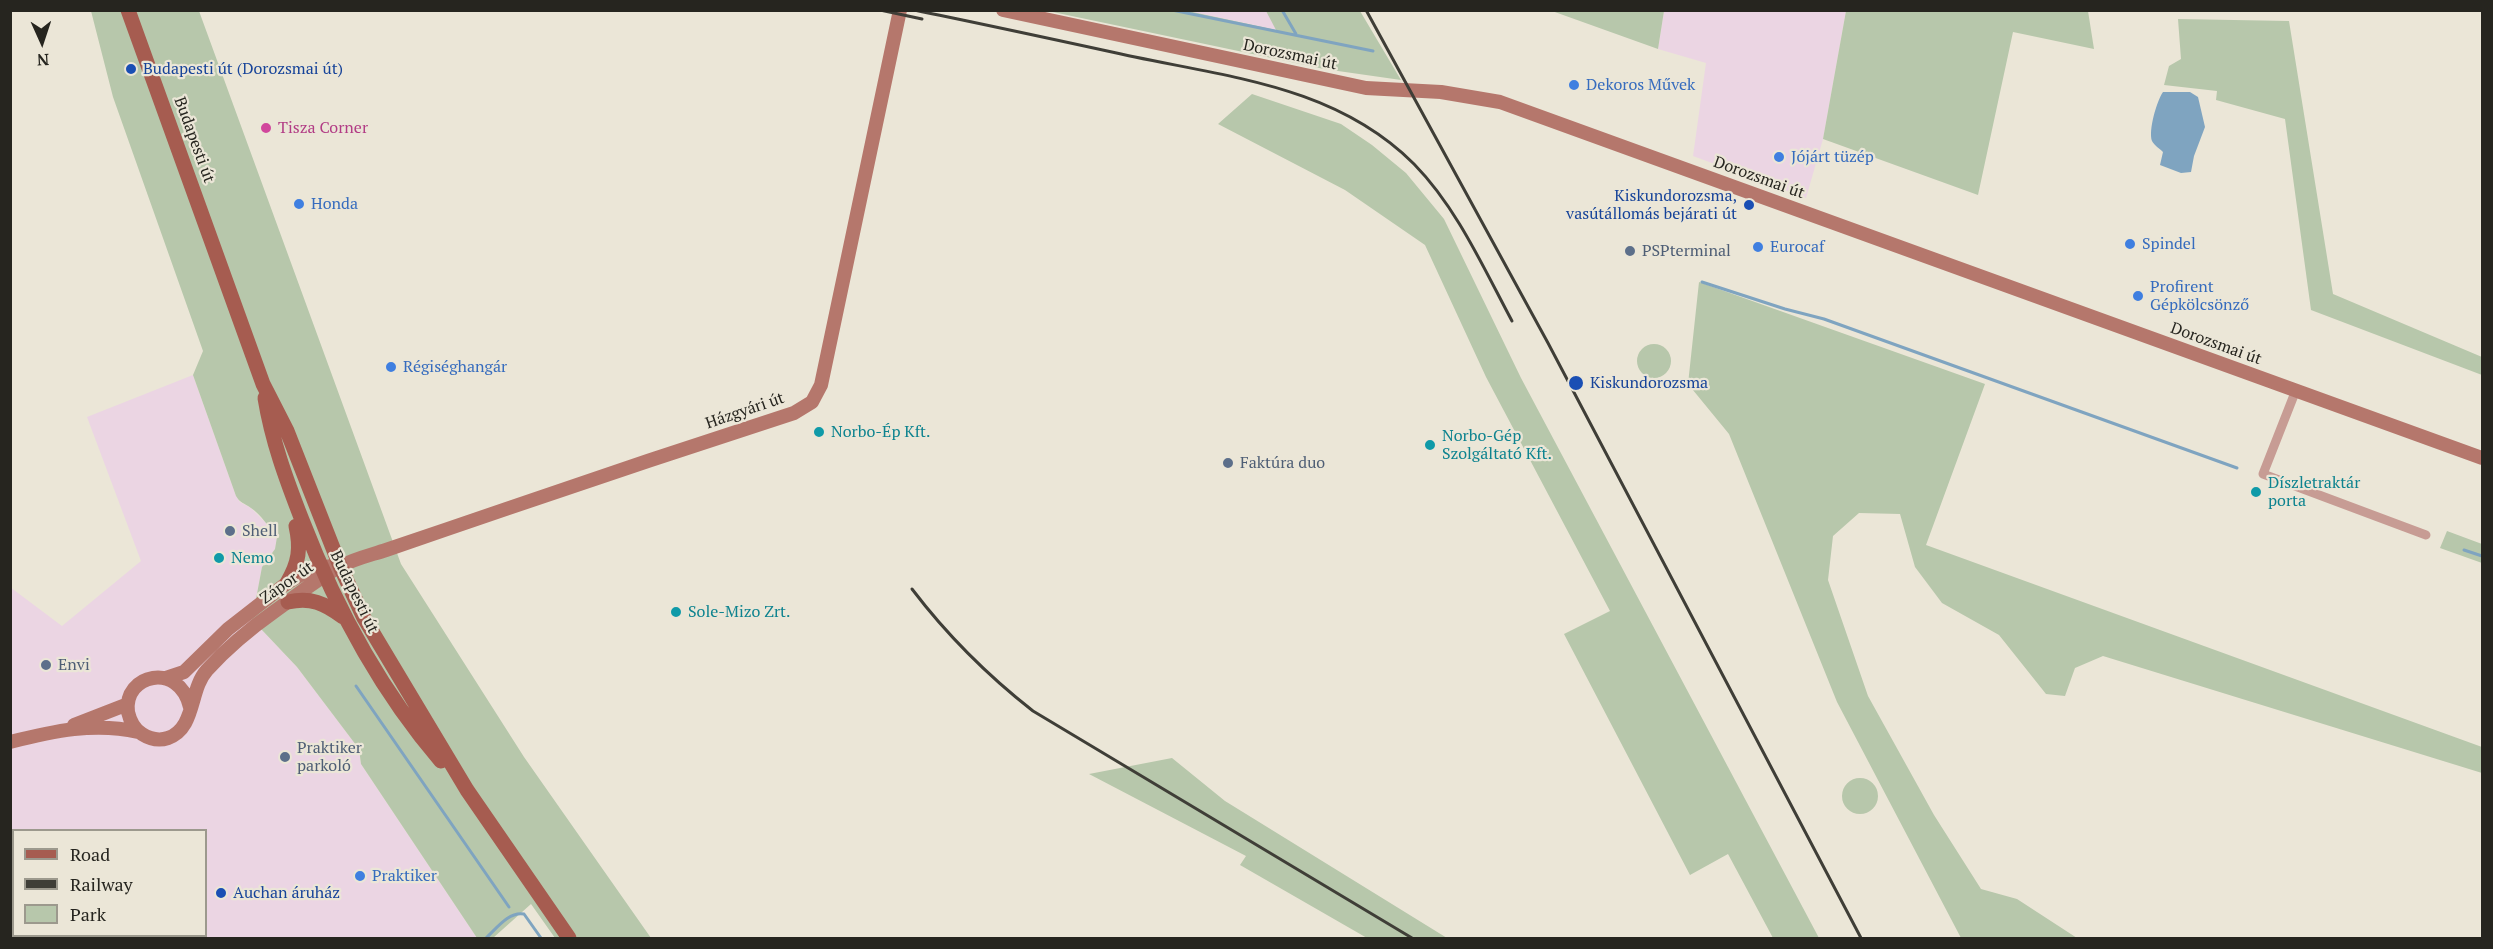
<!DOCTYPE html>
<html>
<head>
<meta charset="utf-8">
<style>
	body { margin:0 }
	#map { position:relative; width:2493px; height:949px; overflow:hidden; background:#ebe6d7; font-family:"PT Serif",serif }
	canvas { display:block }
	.frame { position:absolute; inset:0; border:12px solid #26251f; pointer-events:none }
	.legend { position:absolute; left:12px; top:829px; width:195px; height:108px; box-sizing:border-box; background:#ebe6d7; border:2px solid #9c998d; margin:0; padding:8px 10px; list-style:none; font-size:18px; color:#26251f }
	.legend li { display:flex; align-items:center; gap:12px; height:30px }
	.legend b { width:30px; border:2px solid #9c998d }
	.north { position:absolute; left:12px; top:12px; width:60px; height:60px; -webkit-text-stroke:4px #ebe6d7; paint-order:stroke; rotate:177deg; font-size:16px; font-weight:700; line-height:24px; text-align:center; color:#26251f }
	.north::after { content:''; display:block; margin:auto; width:21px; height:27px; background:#26251f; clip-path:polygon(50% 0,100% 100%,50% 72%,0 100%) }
</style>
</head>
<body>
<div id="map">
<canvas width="2493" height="949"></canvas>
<div class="frame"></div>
<ul class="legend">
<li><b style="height:8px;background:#a65c50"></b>Road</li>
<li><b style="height:8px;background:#3f3e37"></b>Railway</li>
<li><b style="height:16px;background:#b7c7ab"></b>Park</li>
</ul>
<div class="north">N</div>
</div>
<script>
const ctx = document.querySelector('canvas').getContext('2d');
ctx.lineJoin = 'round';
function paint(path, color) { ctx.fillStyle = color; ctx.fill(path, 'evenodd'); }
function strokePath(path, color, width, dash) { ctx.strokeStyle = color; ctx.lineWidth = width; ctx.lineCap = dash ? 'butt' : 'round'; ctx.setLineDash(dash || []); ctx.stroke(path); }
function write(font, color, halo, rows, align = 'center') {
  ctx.font = font + ' "PT Serif",serif'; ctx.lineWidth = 4.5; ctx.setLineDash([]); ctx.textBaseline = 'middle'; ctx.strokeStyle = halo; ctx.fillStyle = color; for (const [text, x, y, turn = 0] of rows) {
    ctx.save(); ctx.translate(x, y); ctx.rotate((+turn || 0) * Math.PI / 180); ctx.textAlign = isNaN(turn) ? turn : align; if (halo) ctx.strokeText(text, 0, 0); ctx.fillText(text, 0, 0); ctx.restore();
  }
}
const commercial = new Path2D(`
	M 1188,11 L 1266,11 L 1277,30 Z
	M 1664,11 L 1846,11 L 1823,139 L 1806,198 L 1693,156 L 1706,63 L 1658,49 Z
	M 193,375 L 236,496 L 240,502 L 251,508 L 268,525 L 277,537 L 275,549 L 262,567 L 256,599 L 244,611 L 297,667 L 359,749 L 361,764 L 477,938 L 11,938 L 10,587 L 62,626 L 141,561 L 87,417 ZM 14,830 L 206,830 L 206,936 L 14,936 Z`);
const green = new Path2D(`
	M 91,11 L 199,11 L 401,564 L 524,757 L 651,938 L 555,938 L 531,904 L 493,938 L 477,938 L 361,764 L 359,749 L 297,667 L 244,611 L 256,599 L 262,567 L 275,549 L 277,537 C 269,527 261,515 251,508 C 244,503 240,503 236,496 L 193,375 L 203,351 L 113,97 Z
	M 1048,11 L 1188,11 L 1276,30 L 1266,11 L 1360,11 L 1401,80 L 1324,69 Z
	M 1552,11 L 1664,11 L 1658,49 Z
	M 1846,11 L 2088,11 L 2094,49 L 2013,32 L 1978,195 L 1823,139 Z
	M 2178,19 L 2289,21 L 2333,294 L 2482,357 L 2482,375 L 2311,310 L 2285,119 L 2216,100 L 2217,91 L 2164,85 L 2169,66 L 2181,59 Z
	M 1252,94 L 1341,124 L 1372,145 L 1406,173 L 1444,219 L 1521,378 L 1819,938 L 1773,938 L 1728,854 L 1690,875 L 1564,634 L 1610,611 L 1486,377 L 1425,245 L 1345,190 L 1218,124 Z
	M 1699,282 L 1985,384 L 1926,545 L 2482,747 L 2482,773 L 2103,656 L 2075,668 L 2065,696 L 2046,694 L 1999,635 L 1942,603 L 1915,567 L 1900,514 L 1859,513 L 1833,536 L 1828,580 L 1868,696 L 1934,815 L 1981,889 L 2017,899 L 2077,938 L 1961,938 L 1837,702 L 1729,434 L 1688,384 Z
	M1637 361a17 17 0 1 1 34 0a17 17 0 1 1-34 0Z
	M 2447,531 L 2482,544 L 2482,563 L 2440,548 Z
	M 1172,758 L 1225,801 L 1447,938 L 1367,938 L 1240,865 L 1246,856 L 1089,774 Z
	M1842 796a18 18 0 1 1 36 0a18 18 0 1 1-36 0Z`);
const water = new Path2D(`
	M 2163,92 L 2190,92 L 2198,97 L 2205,127 L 2194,156 L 2191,172 L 2181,173 L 2160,165 L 2163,152 C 2160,149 2154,145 2152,141 C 2148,131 2157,100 2163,92 Z`);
const stream = new Path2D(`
	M 1172,10 L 1373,51
	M 1282,10 L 1296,34
	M 1702,282 L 1785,309 L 1824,319 L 2237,468
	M 2464,550 L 2482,556
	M 356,686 L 509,907
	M 486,938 C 496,929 509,911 524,914 L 541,938`);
const street = new Path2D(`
	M 2296,390 L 2263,474 L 2426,535`);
const secondary = new Path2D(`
	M 1003,10 L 1366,88 L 1441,92 L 1500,102 L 2482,458
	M 166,678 L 184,672 L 228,629 L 287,583 L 309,570 L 332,566
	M 190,707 C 179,661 123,674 128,712 C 130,721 134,729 142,734 C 150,739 159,741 168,738 C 196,728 189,690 207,670 C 227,648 251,628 275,611 C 296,596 317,579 339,567 C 353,559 371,555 386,550 C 426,536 466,523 506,509 C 602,476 698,444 794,413 L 812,402 L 821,385 L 900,10
	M 74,725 L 128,704
	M 10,742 C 53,731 95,722 138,732`);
const primary = new Path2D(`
	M 128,10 L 263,384 L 287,431 L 340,566 L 364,618 L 467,790 L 569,938
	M 265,398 C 272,441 286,479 302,520 C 336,608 379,689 441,761
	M 287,583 C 299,563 301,548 296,526
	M 288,602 C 311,597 324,603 343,617`);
const rail = new Path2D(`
	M 880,10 L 922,19
	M 914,10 C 988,25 1061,41 1135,57 C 1235,78 1338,88 1414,164 C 1457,208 1483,267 1512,321
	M 1366,10 L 1548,343 L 1861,938
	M 912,589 C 947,635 987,675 1033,711 L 1412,938`);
const markers = [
	[131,69,6,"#1a4fb4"],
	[1574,85,6,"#3f7fe0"],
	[266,128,6,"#d1479c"],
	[1779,157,6,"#3f7fe0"],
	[299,204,6,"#3f7fe0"],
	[1749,205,6,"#1a4fb4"],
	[2130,244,6,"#3f7fe0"],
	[1758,247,6,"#3f7fe0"],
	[1630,251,6,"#5c6f8a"],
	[2138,296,6,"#3f7fe0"],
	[391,367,6,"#3f7fe0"],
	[1576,383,8,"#1a4fb4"],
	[819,432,6,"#0f9aa8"],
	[1430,445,6,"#0f9aa8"],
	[1228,463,6,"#5c6f8a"],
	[2256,492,6,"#0f9aa8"],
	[230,531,6,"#5c6f8a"],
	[219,558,6,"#0f9aa8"],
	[676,612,6,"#0f9aa8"],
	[46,665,6,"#5c6f8a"],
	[285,757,6,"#5c6f8a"],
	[360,876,6,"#3f7fe0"],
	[221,893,6,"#1a4fb4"]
];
const streetNames = [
	["Dorozsmai út",1290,55,12],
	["Budapesti út",194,140,70],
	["Dorozsmai út",1759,178,20],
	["Dorozsmai út",2216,344,20],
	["Házgyári út",745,411,-19],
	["Zápor út",287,583,-35],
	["Budapesti út",354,592,64]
];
const transitNames = [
	["Budapesti út (Dorozsmai út)",143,69],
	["Kiskundorozsma,",1737,196,"right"],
	["vasútállomás bejárati út",1737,214,"right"],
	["Kiskundorozsma",1590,383],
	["Auchan áruház",233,893]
];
const shopNames = [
	["Dekoros Művek",1586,85],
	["Jójárt tüzép",1791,157],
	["Honda",311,204],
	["Spindel",2142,244],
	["Eurocaf",1770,247],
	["Profirent",2150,287],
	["Gépkölcsönző",2150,305],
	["Régiséghangár",403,367],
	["Praktiker",372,876]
];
const hotelNames = [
	["Tisza Corner",278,128]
];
const serviceNames = [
	["PSPterminal",1642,251],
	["Faktúra duo",1240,463],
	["Shell",242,531],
	["Envi",58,665],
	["Praktiker",297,748],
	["parkoló",297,766]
];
const cultureNames = [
	["Norbo-Ép Kft.",831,432],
	["Norbo-Gép",1442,436],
	["Szolgáltató Kft.",1442,454],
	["Díszletraktár",2268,483],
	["porta",2268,501],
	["Nemo",231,558],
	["Sole-Mizo Zrt.",688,612]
];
paint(commercial, '#ebd5e3');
paint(green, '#b7c7ab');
paint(water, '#7fa4c0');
strokePath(stream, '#7fa4c0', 3);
strokePath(street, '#c79c94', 9);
strokePath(secondary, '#b5776c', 14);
strokePath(primary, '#a65c50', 15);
strokePath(rail, '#3f3e37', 3);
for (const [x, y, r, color] of markers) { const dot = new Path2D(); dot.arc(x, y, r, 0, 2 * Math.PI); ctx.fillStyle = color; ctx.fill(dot); strokePath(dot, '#ebe6d7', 2); }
write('16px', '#26251f', '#ebe6d7', streetNames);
write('16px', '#164399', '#ebe6d7', transitNames, 'left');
write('16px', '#366cbe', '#ebe6d7', shopNames, 'left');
write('16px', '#b23c85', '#ebe6d7', hotelNames, 'left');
write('16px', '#4e5e75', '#ebe6d7', serviceNames, 'left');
write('16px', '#0d838f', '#ebe6d7', cultureNames, 'left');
</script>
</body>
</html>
